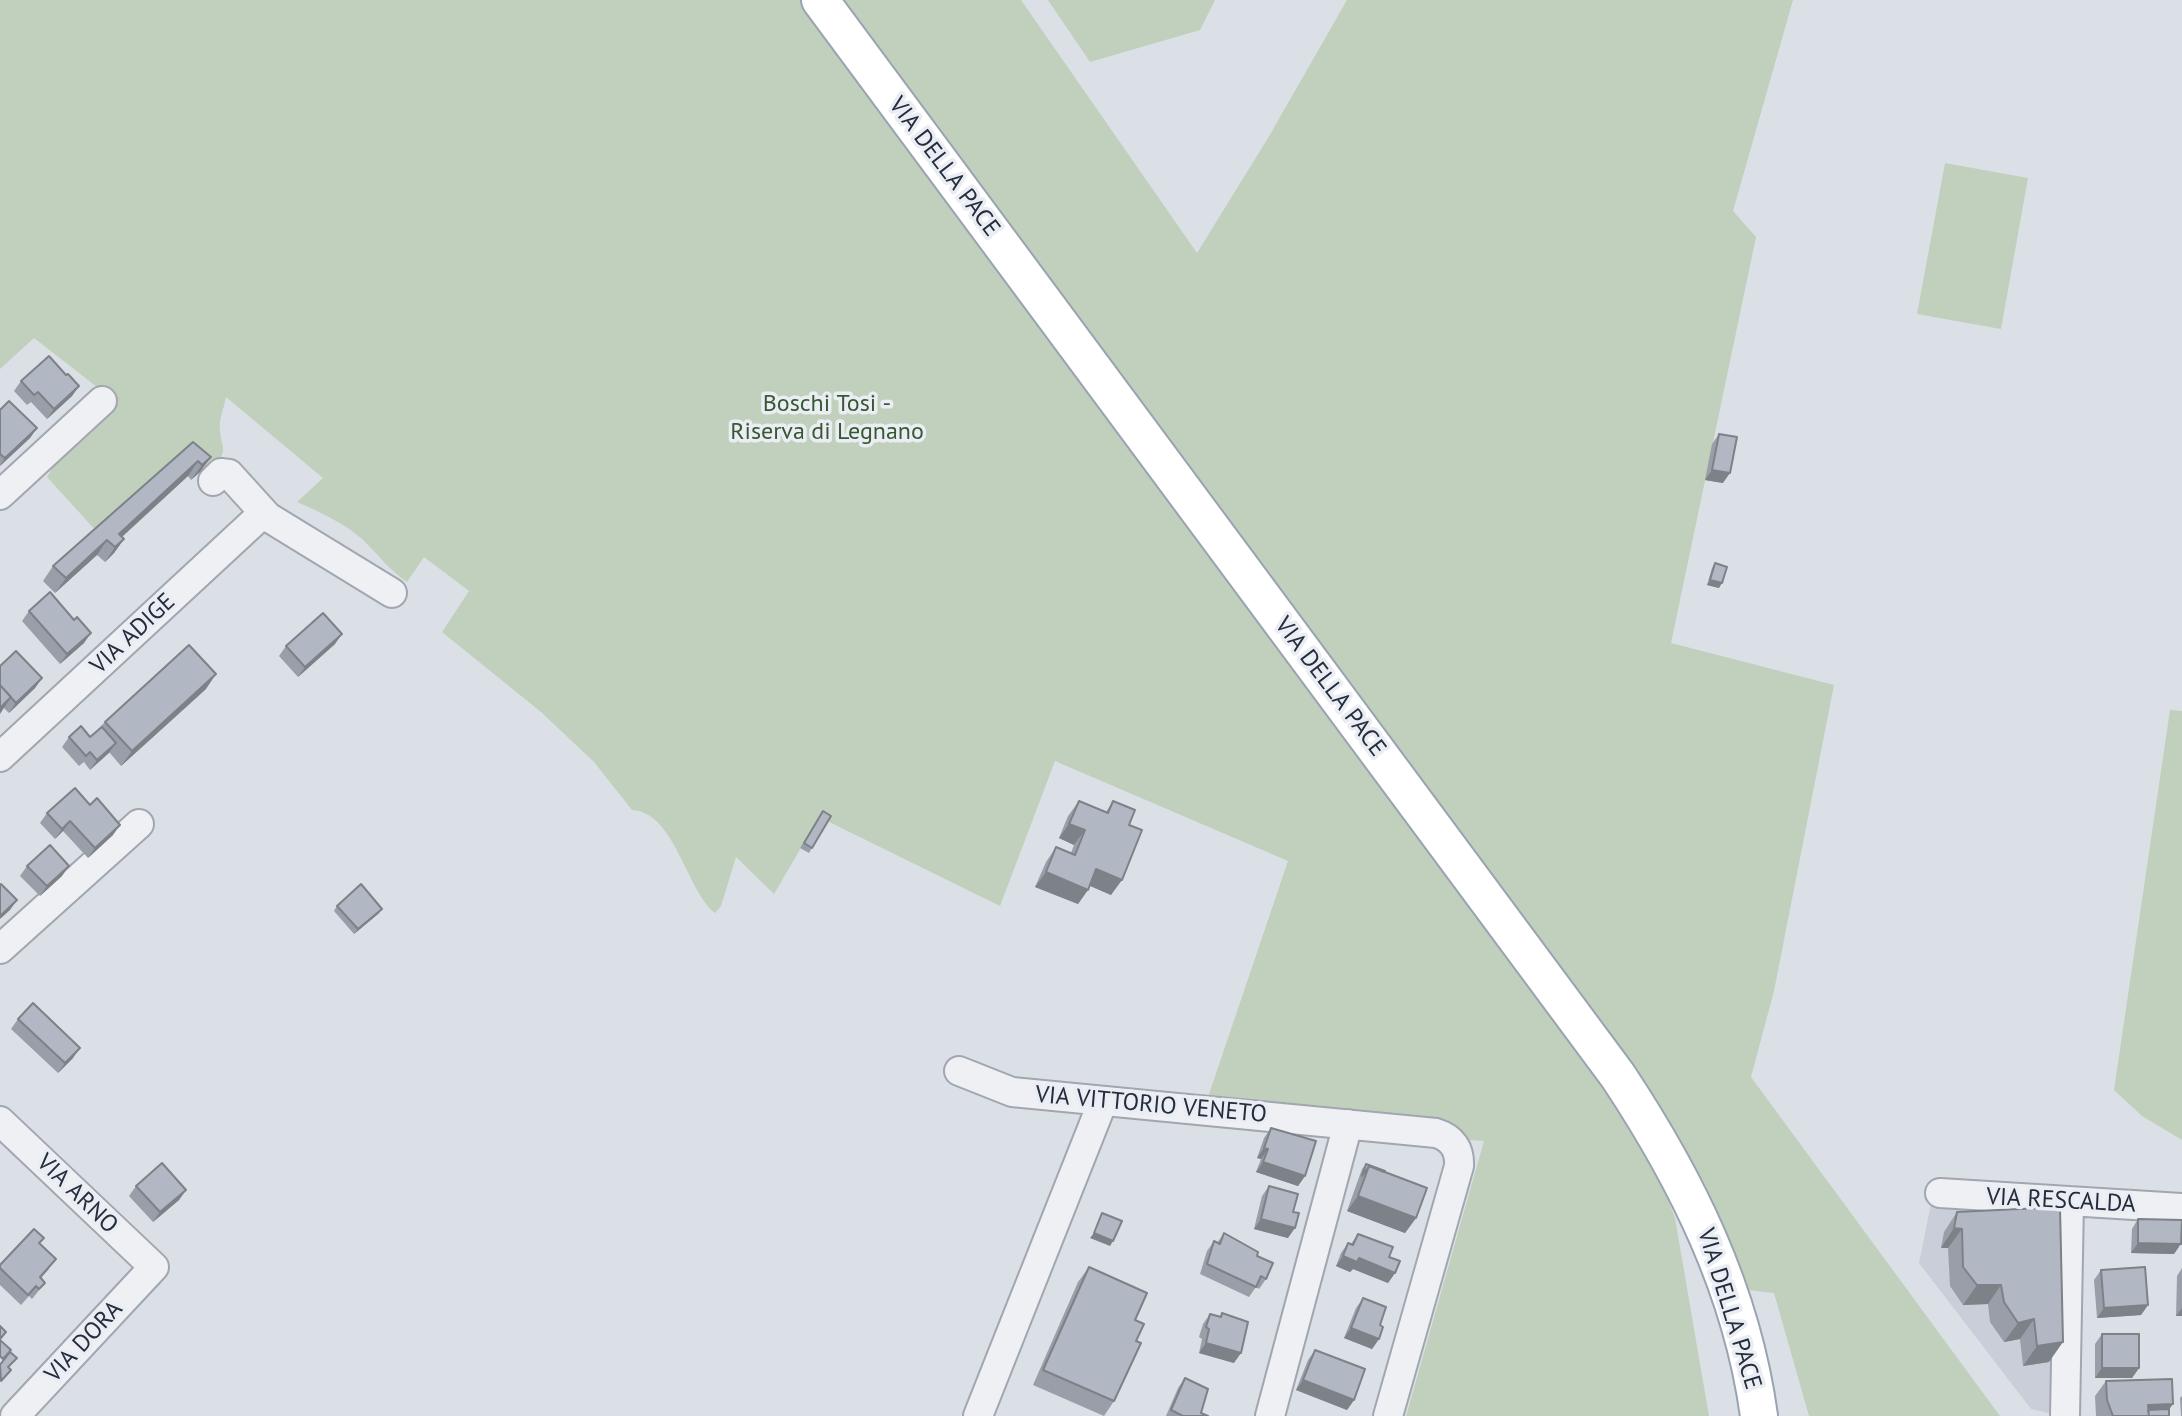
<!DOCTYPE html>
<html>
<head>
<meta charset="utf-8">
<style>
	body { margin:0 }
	canvas { display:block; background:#dbdfe6 }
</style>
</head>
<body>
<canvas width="2182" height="1416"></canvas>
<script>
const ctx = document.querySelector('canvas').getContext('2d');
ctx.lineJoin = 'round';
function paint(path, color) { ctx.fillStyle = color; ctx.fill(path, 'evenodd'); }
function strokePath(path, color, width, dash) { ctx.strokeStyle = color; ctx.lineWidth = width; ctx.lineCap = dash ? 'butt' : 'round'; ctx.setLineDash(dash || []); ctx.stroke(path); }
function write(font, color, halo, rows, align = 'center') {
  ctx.font = font + ' "PT Sans",sans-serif'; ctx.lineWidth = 7; ctx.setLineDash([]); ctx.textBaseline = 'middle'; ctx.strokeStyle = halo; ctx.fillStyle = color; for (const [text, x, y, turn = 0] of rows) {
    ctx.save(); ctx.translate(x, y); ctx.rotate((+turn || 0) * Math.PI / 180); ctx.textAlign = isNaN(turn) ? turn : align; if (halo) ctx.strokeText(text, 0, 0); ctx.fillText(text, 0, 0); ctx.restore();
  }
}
const built = new Path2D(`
	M 1932,1199 L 2062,1212 L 2061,1416 L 2031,1409 L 1919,1263 Z`);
const green = new Path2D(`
	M 0,0 L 1021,0 L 1197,253 L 1268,138 L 1347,0 L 1793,0 L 1733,211 L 1756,237 L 1671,643 L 1834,685 L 1774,991 L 1751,1077 L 2000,1416 L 1809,1416 L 1774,1293 L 1747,1290 C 1731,1234 1702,1185 1675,1135 L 1650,1153 L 1675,1218 L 1709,1416 L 1406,1416 L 1484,1141 L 1452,1139 L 1207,1100 L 1288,861 L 1055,761 L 1000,906 L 819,817 L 774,894 L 736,857 L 721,906 L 715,913 C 686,890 675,812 632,810 L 594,762 L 541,712 L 442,632 L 469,591 L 424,557 L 407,582 C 388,569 379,555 362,539 C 343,522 319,512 297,502 L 323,478 L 226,397 C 225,404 221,414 220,422 C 218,448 233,447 211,470 L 183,457 L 98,533 L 47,477 L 53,467 L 49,462 L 86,397 L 97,387 L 34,338 L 0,369 Z
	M 1048,0 L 1215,0 L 1200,30 L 1090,62 Z
	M 1945,163 L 2028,178 L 2001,329 L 1917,314 Z
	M 2170,710 L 2182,711 L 2182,1140 L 2142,1116 L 2114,1090 Z`);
const minor = new Path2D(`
	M 213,481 L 221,473 L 229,474 L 268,517 L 392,593
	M 0,495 L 102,401
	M 0,757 L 258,518 L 268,517
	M 0,949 L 139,824
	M 959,1071 L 1012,1092 L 1436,1133 C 1452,1138 1460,1149 1459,1166 L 1388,1416
	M 0,1121 L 154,1267 L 15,1416
	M 1940,1193 L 2182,1208
	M 978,1416 L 1103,1101
	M 1270,1416 L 1348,1124
	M 2065,1416 L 2069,1202`);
const major = new Path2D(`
	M 820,0 L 1618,1076 C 1687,1180 1742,1291 1759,1416`);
const wall = new Path2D(`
	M 66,375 L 79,386 L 72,396 L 47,419 L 31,402 L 27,405 L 14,391 L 21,381 Z
	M 0,410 L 37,428 L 30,438 L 0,466 Z
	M 1719,434 L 1723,483 L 1705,480 L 1712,444 Z
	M 193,442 L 211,457 L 200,472 L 191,480 L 188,476 L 122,537 L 124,539 L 114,553 L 105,562 L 97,555 L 55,593 L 43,581 L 53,566 Z
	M 1715,563 L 1719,588 L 1707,585 L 1712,568 Z
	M 29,611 L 74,620 L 84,643 L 60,664 L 22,621 Z
	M 335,644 L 298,677 L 279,656 L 286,646 Z
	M 0,666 L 42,678 L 35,688 L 9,713 L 4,708 Z
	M 206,689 L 121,766 L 109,752 L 90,770 L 84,762 L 79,766 L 62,747 L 69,737 L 90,737 L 105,722 Z
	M 1079,801 L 1106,812 L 1113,801 L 1129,825 L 1111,895 L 1090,886 L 1078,904 L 1035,887 L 1046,862 L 1056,847 L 1071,853 L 1074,845 L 1059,838 L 1068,816 Z
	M 90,805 L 113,835 L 88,858 L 63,831 L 55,839 L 40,823 L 47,813 Z
	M 823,811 L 812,848 L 809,853 L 800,848 Z
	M 27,866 L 62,876 L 40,896 L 20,876 Z
	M 337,906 L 382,909 L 378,914 L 354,934 L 334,911 Z
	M 18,1019 L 73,1058 L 58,1073 L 11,1029 Z
	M 1271,1128 L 1305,1176 L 1298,1186 L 1256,1172 L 1261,1159 L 1257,1158 L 1264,1138 Z
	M 1366,1164 L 1416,1218 L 1405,1233 L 1347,1211 L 1362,1169 Z
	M 136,1186 L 186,1190 L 179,1200 L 153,1222 L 129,1196 Z
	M 1269,1186 L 1293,1212 L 1288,1238 L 1254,1229 L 1262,1196 Z
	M 2060,1207 L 2049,1362 L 2023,1366 L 2020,1339 L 2004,1342 L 1990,1322 L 1988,1304 L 1963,1305 L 1950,1286 L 1948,1248 L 1941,1248 L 1944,1232 L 1957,1212 Z
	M 2138,1219 L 2180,1245 L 2174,1254 L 2131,1253 L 2132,1229 Z
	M 1224,1233 L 1257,1256 L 1266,1279 L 1259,1289 L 1256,1287 L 1249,1297 L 1200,1274 L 1207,1251 L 1214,1241 L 1217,1243 Z
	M 1358,1234 L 1389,1257 L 1395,1273 L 1388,1283 L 1353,1269 L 1350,1272 L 1336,1266 L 1341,1253 L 1348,1243 L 1351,1244 Z
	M 44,1238 L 39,1244 L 49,1269 L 41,1278 L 45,1283 L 32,1299 L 29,1296 L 21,1305 L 0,1285 L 0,1265 Z
	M 1089,1267 L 1135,1320 L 1136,1341 L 1114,1401 L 1104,1416 L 1033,1385 L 1078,1282 Z
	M 2182,1268 L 2182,1316 L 2176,1316 L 2177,1276 Z
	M 2101,1270 L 2148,1305 L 2141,1315 L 2097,1318 L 2094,1280 Z
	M 1363,1298 L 1380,1325 L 1379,1339 L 1372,1349 L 1344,1338 L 1356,1308 Z
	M 1222,1313 L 1234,1363 L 1199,1353 L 1202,1339 L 1199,1337 L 1203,1324 L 1210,1314 L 1220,1316 Z
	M 2102,1334 L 2139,1368 L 2132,1378 L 2095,1378 L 2095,1344 Z
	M 1315,1350 L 1354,1400 L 1347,1410 L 1296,1390 L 1308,1360 Z
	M 1185,1378 L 1201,1413 L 1208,1416 L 1166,1416 L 1178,1388 Z
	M 2106,1381 L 2173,1404 L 2169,1409 L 2169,1416 L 2096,1416 L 2095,1396 Z
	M 2182,1396 L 2182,1416 L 2181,1416 L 2180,1398 Z`);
const shadedWall = new Path2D(`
	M 79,386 L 72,396 L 47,419 L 54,409 Z
	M 37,428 L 30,438 L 0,466 L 5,458 Z
	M 211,457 L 200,472 L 191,480 L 202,465 Z
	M 198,461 L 188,476 L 113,545 L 119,534 Z
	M 1712,470 L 1730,473 L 1723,483 L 1705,480 Z
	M 124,539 L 114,553 L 105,562 L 115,547 Z
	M 107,540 L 97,555 L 55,593 L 66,578 Z
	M 1710,580 L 1722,583 L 1719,588 L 1707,585 Z
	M 91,633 L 84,643 L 60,664 L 67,654 Z
	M 342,634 L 335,644 L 298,677 L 305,667 Z
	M 216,674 L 206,689 L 121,766 L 132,751 Z
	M 42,678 L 35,688 L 9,713 L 16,703 Z
	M 11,697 L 0,714 L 0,708 Z
	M 116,743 L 109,753 L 90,770 L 97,760 Z
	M 70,821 L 63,831 L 55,839 L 62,829 Z
	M 1069,824 L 1085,830 L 1074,845 L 1059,838 Z
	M 120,825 L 113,835 L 88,858 L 95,848 Z
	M 69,866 L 62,876 L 40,896 L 47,886 Z
	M 1096,869 L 1122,880 L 1111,895 L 1086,884 Z
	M 1046,872 L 1088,890 L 1078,904 L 1035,887 Z
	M 17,900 L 10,910 L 0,919 L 0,916 Z
	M 382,909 L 378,914 L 354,934 L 358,929 Z
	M 80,1048 L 73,1058 L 58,1073 L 65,1063 Z
	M 1264,1148 L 1268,1149 L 1261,1159 L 1257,1158 Z
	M 1263,1162 L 1305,1176 L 1298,1186 L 1256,1172 Z
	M 186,1190 L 179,1200 L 153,1222 L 160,1212 Z
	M 1358,1196 L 1416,1218 L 1405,1233 L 1347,1211 Z
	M 1261,1219 L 1295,1228 L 1288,1238 L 1254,1229 Z
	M 1954,1228 L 1962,1229 L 1948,1248 L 1941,1248 Z
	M 1094,1233 L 1113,1241 L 1110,1246 L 1090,1238 Z
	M 2182,1235 L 2182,1245 L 2180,1245 L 2174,1254 L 2131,1253 L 2138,1243 Z
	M 1343,1256 L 1359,1258 L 1395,1273 L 1388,1283 L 1353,1269 L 1350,1272 L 1336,1266 Z
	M 1977,1285 L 2001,1285 L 1988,1304 L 1963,1305 Z
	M 2148,1305 L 2141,1315 L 2097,1318 L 2104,1308 Z
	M 2182,1308 L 2182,1316 L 2176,1316 Z
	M 2034,1319 L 2020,1339 L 2004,1342 L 2018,1323 Z
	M 1351,1328 L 1379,1339 L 1372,1349 L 1344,1338 Z
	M 2063,1342 L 2049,1362 L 2023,1366 L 2037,1346 Z
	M 1206,1343 L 1241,1353 L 1234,1363 L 1199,1353 Z
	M 2102,1368 L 2139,1368 L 2132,1378 L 2095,1378 Z
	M 1303,1380 L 1354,1400 L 1347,1410 L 1296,1390 Z
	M 2173,1404 L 2164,1416 L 2145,1416 L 2148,1405 Z`);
const building = new Path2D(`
	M 49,356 L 66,375 L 68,374 L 79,386 L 54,409 L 38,392 L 34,395 L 21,381 Z
	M 9,401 L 37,428 L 5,458 L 0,454 L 0,410 Z
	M 1719,434 L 1737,437 L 1730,473 L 1712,470 Z
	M 193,442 L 211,457 L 202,465 L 198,461 L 119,534 L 124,539 L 115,547 L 107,540 L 66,578 L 53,566 Z
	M 1715,563 L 1727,567 L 1722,583 L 1710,580 Z
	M 50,592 L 74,620 L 77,617 L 91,633 L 67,654 L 29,611 Z
	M 323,613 L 342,634 L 305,667 L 286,646 Z
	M 189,645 L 216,674 L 132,751 L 105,722 Z
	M 16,651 L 42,678 L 16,703 L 0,685 L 0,666 Z
	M 0,685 L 11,697 L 0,708 Z
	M 81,726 L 90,737 L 102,727 L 116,743 L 97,760 L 90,752 L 86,756 L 69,737 Z
	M 75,788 L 90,805 L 97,798 L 120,825 L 95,848 L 70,821 L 62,829 L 47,813 Z
	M 1079,801 L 1108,813 L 1113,801 L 1135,810 L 1129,825 L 1142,830 L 1122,880 L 1096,869 L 1088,890 L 1046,872 L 1056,847 L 1075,855 L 1085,830 L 1069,824 Z
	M 823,811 L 831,816 L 812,848 L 804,843 Z
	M 50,845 L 69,866 L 47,886 L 27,866 Z
	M 1,884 L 17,900 L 0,916 L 0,885 Z
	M 361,884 L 382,909 L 358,929 L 337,906 Z
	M 33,1003 L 80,1048 L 65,1063 L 18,1019 Z
	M 1271,1128 L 1316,1141 L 1305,1176 L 1263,1162 L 1268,1149 L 1264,1148 Z
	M 162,1163 L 186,1190 L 160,1212 L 136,1186 Z
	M 1366,1164 L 1385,1171 L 1384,1172 L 1369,1166 L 1362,1176 Z
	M 1369,1166 L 1427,1188 L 1416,1218 L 1358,1196 Z
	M 1269,1186 L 1298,1194 L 1293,1212 L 1299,1213 L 1295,1228 L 1261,1219 Z
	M 2060,1207 L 2063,1342 L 2037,1346 L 2034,1319 L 2018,1323 L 2004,1302 L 2001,1285 L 1977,1285 L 1963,1267 L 1962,1229 L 1954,1228 L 1957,1212 Z
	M 1102,1213 L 1122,1221 L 1113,1241 L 1094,1233 Z
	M 2138,1219 L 2182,1220 L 2181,1244 L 2138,1243 Z
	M 34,1229 L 44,1238 L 39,1243 L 56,1259 L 40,1277 L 45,1283 L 39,1289 L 36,1286 L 28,1295 L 0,1268 L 0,1265 Z
	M 1224,1233 L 1258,1252 L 1257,1256 L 1273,1263 L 1266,1279 L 1261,1276 L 1256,1287 L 1207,1264 L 1214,1241 L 1220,1244 Z
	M 1358,1234 L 1393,1247 L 1389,1257 L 1400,1261 L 1395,1273 L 1359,1258 L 1357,1262 L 1343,1256 L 1348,1243 L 1353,1245 Z
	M 1089,1267 L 1147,1293 L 1135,1320 L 1144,1324 L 1136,1341 L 1141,1343 L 1114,1401 L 1043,1370 Z
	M 2145,1267 L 2148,1305 L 2104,1308 L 2101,1270 Z
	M 1363,1298 L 1386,1307 L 1380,1325 L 1383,1327 L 1379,1339 L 1351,1328 Z
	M 1222,1313 L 1248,1322 L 1241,1353 L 1206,1343 L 1209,1329 L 1206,1327 L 1210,1314 L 1221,1317 Z
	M 0,1326 L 6,1332 L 0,1339 Z
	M 2102,1334 L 2139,1334 L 2139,1368 L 2102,1368 Z
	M 0,1340 L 11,1350 L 3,1359 L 0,1356 Z
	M 1315,1350 L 1365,1369 L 1354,1400 L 1303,1380 Z
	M 10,1352 L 17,1358 L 8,1367 L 11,1370 L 1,1381 L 0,1365 Z
	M 1185,1378 L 1208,1389 L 1201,1413 L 1208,1416 L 1183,1416 L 1171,1410 Z
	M 2172,1379 L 2173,1404 L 2148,1405 L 2149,1416 L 2113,1416 L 2107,1400 L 2106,1381 Z
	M 2169,1409 L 2169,1416 L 2149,1416 L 2148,1410 Z`);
const streetNames = [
	["VIA DELLA PACE",944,167,53],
	["VIA ADIGE",133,634,-43],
	["VIA DELLA PACE",1330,687,53],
	["VIA VITTORIO VENETO",1151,1105,5],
	["VIA ARNO",77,1194,44],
	["VIA RESCALDA",2061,1201,3],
	["VIA DELLA PACE",1729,1309,73],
	["VIA DORA",84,1342,-47]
];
const parkNames = [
	["Boschi Tosi -",827,404],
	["Riserva di Legnano",827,432]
];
paint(built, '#c9ced8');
paint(green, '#c1d0bc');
strokePath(minor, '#a1a6b0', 32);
strokePath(major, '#9aa3b2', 40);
strokePath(minor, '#eef0f4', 28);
strokePath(major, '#fff', 36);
paint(wall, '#999ea8');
paint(shadedWall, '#7d8188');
paint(building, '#b2b8c3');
strokePath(building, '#7d8188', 2);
write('24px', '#252d3c', '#eaeef4', streetNames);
write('24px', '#385832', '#eaeef4', parkNames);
</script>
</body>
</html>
